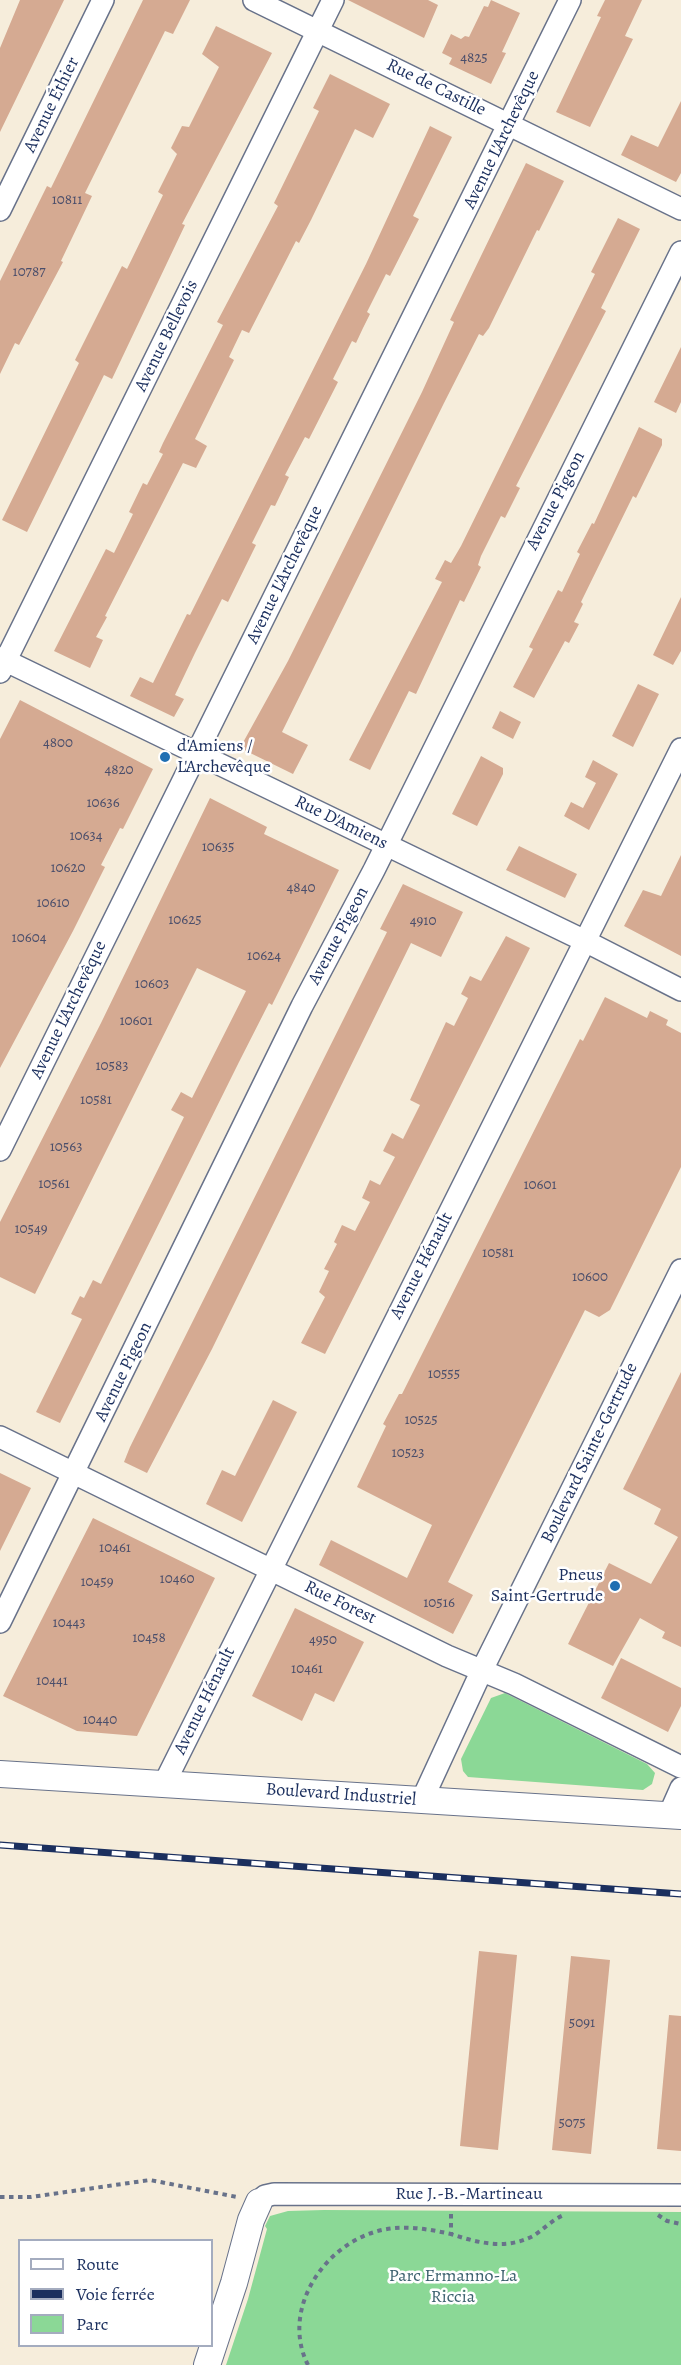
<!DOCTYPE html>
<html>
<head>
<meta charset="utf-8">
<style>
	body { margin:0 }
	#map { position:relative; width:681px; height:2365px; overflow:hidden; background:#f6eddb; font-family:Alegreya,serif }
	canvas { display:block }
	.legend { position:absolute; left:18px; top:2239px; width:195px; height:108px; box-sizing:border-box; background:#fff; border:2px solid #a4acbf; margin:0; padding:8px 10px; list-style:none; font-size:18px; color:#1b2f5e }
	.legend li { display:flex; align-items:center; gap:12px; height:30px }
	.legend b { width:30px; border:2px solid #a4acbf }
</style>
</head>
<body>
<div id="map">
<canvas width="681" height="2365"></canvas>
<ul class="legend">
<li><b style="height:8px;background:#fff"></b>Route</li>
<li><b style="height:8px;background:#1b2f5e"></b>Voie ferrée</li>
<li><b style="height:16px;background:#8bd896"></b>Parc</li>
</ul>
</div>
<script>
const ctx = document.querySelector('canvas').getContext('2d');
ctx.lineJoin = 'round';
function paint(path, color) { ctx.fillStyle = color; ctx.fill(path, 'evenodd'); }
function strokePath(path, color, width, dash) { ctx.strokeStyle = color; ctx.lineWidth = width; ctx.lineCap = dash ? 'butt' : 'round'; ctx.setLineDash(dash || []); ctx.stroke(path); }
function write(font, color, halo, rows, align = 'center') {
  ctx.font = font + ' Alegreya,serif'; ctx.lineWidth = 5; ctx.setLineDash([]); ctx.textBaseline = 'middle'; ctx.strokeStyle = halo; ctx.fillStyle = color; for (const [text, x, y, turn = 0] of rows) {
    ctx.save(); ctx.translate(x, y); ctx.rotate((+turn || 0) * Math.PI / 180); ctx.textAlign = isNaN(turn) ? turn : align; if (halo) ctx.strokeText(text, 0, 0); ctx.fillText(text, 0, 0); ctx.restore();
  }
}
const green = new Path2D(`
	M 505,1693 L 647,1764 L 655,1773 L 652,1784 L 643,1790 L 468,1777 L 463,1771 L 461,1759 L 491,1698 Z
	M 324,2210 L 681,2212 L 681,2365 L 226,2365 L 248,2299 L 267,2229 L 265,2226 L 270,2216 L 288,2211 Z`);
const building = new Path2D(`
	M 20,0 L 64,0 L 0,132 L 0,48 Z
	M 143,0 L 190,0 L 173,34 L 165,31 L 85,193 L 92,196 L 61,261 L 63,262 L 19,345 L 15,343 L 0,374 L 0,281 L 47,186 L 51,188 Z
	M 348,0 L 428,0 L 438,5 L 424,38 Z
	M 491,0 L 520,13 L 502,52 L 506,53 L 491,84 L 449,64 L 452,58 L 442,53 L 451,34 L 461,39 L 465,36 L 469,37 L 484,6 L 488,7 Z
	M 605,0 L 642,0 L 625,36 L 633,39 L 590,127 L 556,112 L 601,17 L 597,16 Z
	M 216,26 L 272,53 L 182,224 L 185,225 L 112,379 L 104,375 L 27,532 L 2,520 L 79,363 L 75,360 L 122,266 L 127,269 L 163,195 L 158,192 L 177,154 L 171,148 L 182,126 L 189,127 L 219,67 L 202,54 Z
	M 330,74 L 390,104 L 373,138 L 355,129 L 311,220 L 299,243 L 296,241 L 249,333 L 242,330 L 229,357 L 234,360 L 195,439 L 207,446 L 196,468 L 183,463 L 105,616 L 107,617 L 96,637 L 103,640 L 90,668 L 54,651 L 106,549 L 114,553 L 133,514 L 129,512 L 143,483 L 147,485 L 163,454 L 159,452 L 163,443 L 223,325 L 217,322 L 278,206 L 274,203 L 319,111 L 313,108 Z
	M 681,101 L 681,173 L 676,182 L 621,155 L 631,135 L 658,147 Z
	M 430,126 L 452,137 L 413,216 L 419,219 L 390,276 L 386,274 L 367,312 L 370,314 L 363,328 L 356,343 L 352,341 L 333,379 L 338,382 L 309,439 L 305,437 L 285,475 L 289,477 L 275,506 L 271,505 L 252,543 L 256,545 L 228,602 L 222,599 L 195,653 L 175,695 L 184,699 L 174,717 L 130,696 L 140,677 L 153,683 L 187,614 L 190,615 L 366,264 Z
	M 526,163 L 564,181 L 539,231 L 537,230 L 489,328 L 483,336 L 479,334 L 444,403 L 282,732 L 308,745 L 293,774 L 240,748 L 288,661 L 422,392 L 454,322 L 450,320 Z
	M 618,218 L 640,229 L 601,308 L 606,311 L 516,486 L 520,488 L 505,518 L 501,516 L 481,556 L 478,565 L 481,567 L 464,602 L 460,600 L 416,694 L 409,691 L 370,770 L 349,760 L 442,582 L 435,579 L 445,560 L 451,563 L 461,546 L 595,274 L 591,272 Z
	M 681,347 L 681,402 L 676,413 L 654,402 Z
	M 639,427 L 662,439 L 662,445 L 636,498 L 633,496 L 581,602 L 583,604 L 574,622 L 579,624 L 569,643 L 565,641 L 534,698 L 513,687 L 533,649 L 529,647 L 558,590 L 562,592 L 580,554 L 577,552 L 592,523 L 594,524 Z
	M 681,597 L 681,651 L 673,665 L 653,655 Z
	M 638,684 L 659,694 L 633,747 L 612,736 Z
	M 20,700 L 153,769 L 123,829 L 120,828 L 101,865 L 105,867 L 73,931 L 0,1068 L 0,739 Z
	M 500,711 L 521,722 L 513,739 L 492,728 Z
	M 481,756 L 503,768 L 503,774 L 477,826 L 452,814 Z
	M 593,760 L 618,774 L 589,830 L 564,816 L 571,802 L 583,808 L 596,783 L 585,777 Z
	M 210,798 L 267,827 L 264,834 L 339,870 L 272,1005 L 269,1003 L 239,1062 L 60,1423 L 36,1412 L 82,1319 L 71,1314 L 80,1296 L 84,1298 L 93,1280 L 101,1284 L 184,1117 L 171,1110 L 181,1092 L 192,1098 L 246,991 L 197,968 L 35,1294 L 0,1277 L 0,1222 L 101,1023 Z
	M 519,846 L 577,874 L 565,898 L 506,870 Z
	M 681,855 L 681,956 L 624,926 L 643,890 L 661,896 Z
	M 403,884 L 463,912 L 441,957 L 411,943 L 212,1349 L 147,1473 L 124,1462 L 130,1447 L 387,932 L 380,929 Z
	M 506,936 L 530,948 L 325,1354 L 301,1343 L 325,1297 L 319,1292 L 329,1271 L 324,1269 L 337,1244 L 334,1242 L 342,1225 L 355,1231 L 370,1202 L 362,1198 L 370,1180 L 380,1185 L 395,1157 L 383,1151 L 392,1133 L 403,1139 L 420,1105 L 410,1100 L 446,1022 L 454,1026 L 468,998 L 461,994 L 470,976 L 481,981 Z
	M 605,997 L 647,1018 L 650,1011 L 668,1020 L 666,1025 L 681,1033 L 681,1167 L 610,1310 L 599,1317 L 585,1310 L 448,1582 L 473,1595 L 453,1634 L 319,1565 L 331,1540 L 407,1578 L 432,1525 L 357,1487 L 386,1426 L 383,1424 L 399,1394 L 402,1394 L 580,1039 L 583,1041 Z
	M 681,1372 L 681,1647 L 662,1638 L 665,1632 L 640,1618 L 613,1666 L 568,1644 L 609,1563 L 651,1584 L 678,1537 L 654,1524 L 661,1509 L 623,1489 Z
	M 273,1400 L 297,1412 L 242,1522 L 206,1504 L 222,1470 L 235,1476 Z
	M 0,1473 L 31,1488 L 0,1551 Z
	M 93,1518 L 215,1578 L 137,1736 L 77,1731 L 3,1696 Z
	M 295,1608 L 364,1642 L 334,1702 L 315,1693 L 302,1721 L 252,1696 Z
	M 621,1658 L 681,1688 L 681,1706 L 668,1732 L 601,1698 Z
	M 479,1951 L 517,1955 L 498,2150 L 460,2146 Z
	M 571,1956 L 610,1960 L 591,2154 L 552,2150 Z
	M 669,2015 L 681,2016 L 681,2151 L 657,2149 Z`);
const path = new Path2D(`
	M 0,2197 L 31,2197 L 150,2180 L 237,2197
	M 451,2214 L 451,2234 C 478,2243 506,2250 533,2236 C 543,2230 553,2219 564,2215
	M 658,2215 L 667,2221 L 681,2224
	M 308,2365 C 280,2310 324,2243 382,2230 C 405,2225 428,2229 451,2234`);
const minor = new Path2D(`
	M 254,0 L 681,209
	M 0,210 L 103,0
	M 0,658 L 585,941 L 681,990
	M 0,672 L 333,0
	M 0,1150 L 570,0
	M 0,1437 L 447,1656 L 514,1684 L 681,1767
	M 0,1622 L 302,1006 L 374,870 L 681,252
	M 164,1784 L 681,749
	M 422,1800 L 482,1670 L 681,1270
	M 669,1815 L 681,1788
	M 259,2202 L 265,2196 L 274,2194 L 681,2195`);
const tertiary = new Path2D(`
	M 0,1774 L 681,1816
	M 207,2365 L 234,2283 L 251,2220 L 259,2202`);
const rail = new Path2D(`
	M 0,1845 L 681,1894`);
const markers = [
	[165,757,6,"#1f6fb2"],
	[615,1586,6,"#1f6fb2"]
];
const numberNames = [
	["4825",474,58],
	["10811",67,200],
	["10787",29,272],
	["4800",58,743],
	["4820",119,770],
	["10636",103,803],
	["10634",86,836],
	["10635",218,847],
	["10620",68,868],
	["4840",301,888],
	["10610",53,903],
	["10625",185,920],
	["4910",423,921],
	["10604",29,938],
	["10624",264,956],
	["10603",152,984],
	["10601",136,1021],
	["10583",112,1066],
	["10581",96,1100],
	["10563",66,1147],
	["10561",54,1184],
	["10601",540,1185],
	["10549",31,1229],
	["10581",498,1253],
	["10600",590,1277],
	["10555",444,1374],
	["10525",421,1420],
	["10523",408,1453],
	["10461",115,1548],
	["10460",177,1579],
	["10459",97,1582],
	["10516",439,1603],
	["10443",69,1623],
	["10458",149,1638],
	["4950",323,1640],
	["10461",307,1669],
	["10441",52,1681],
	["10440",100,1720],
	["5091",582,2023],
	["5075",572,2123]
];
const streetNames = [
	["Rue de Castille",436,88,26],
	["Avenue Éthier",52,105,-64],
	["Avenue L'Archevêque",502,140,-64],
	["Avenue Bellevois",167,336,-64],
	["Avenue Pigeon",556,501,-63],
	["Avenue L'Archevêque",285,575,-64],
	["Rue D'Amiens",341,823,26],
	["Avenue Pigeon",339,936,-62],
	["Avenue L'Archevêque",69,1010,-64],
	["Avenue Hénault",422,1266,-63],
	["Avenue Pigeon",124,1372,-64],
	["Boulevard Sainte-Gertrude",590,1453,-64],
	["Rue Forest",340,1603,26],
	["Avenue Hénault",205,1701,-64],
	["Boulevard Industriel",341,1795,4],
	["Rue J.-B.-Martineau",469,2195]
];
const poiNames = [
	["d'Amiens /",177,747],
	["L'Archevêque",177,768],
	["Pneus",603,1576,"right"],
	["Saint-Gertrude",603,1597,"right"]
];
const parkNames = [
	["Parc Ermanno-La",453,2277],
	["Riccia",453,2298]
];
paint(green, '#8bd896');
paint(building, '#d5aa92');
strokePath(minor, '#68728a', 24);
strokePath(tertiary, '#68728a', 28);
strokePath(path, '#68728a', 4, [4.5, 4.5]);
strokePath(minor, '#fff', 21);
strokePath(tertiary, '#fff', 26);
strokePath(rail, '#1b2f5e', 7);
strokePath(rail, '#fff', 4.5, [14]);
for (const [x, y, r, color] of markers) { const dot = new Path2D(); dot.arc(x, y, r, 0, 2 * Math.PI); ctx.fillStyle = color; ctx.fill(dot); strokePath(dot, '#fff', 2); }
write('15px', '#4a4e6b', null, numberNames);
write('18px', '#1b2f5e', '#fff', streetNames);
write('18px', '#1b2f5e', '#fff', poiNames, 'left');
write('18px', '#3d626f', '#fff', parkNames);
</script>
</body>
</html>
